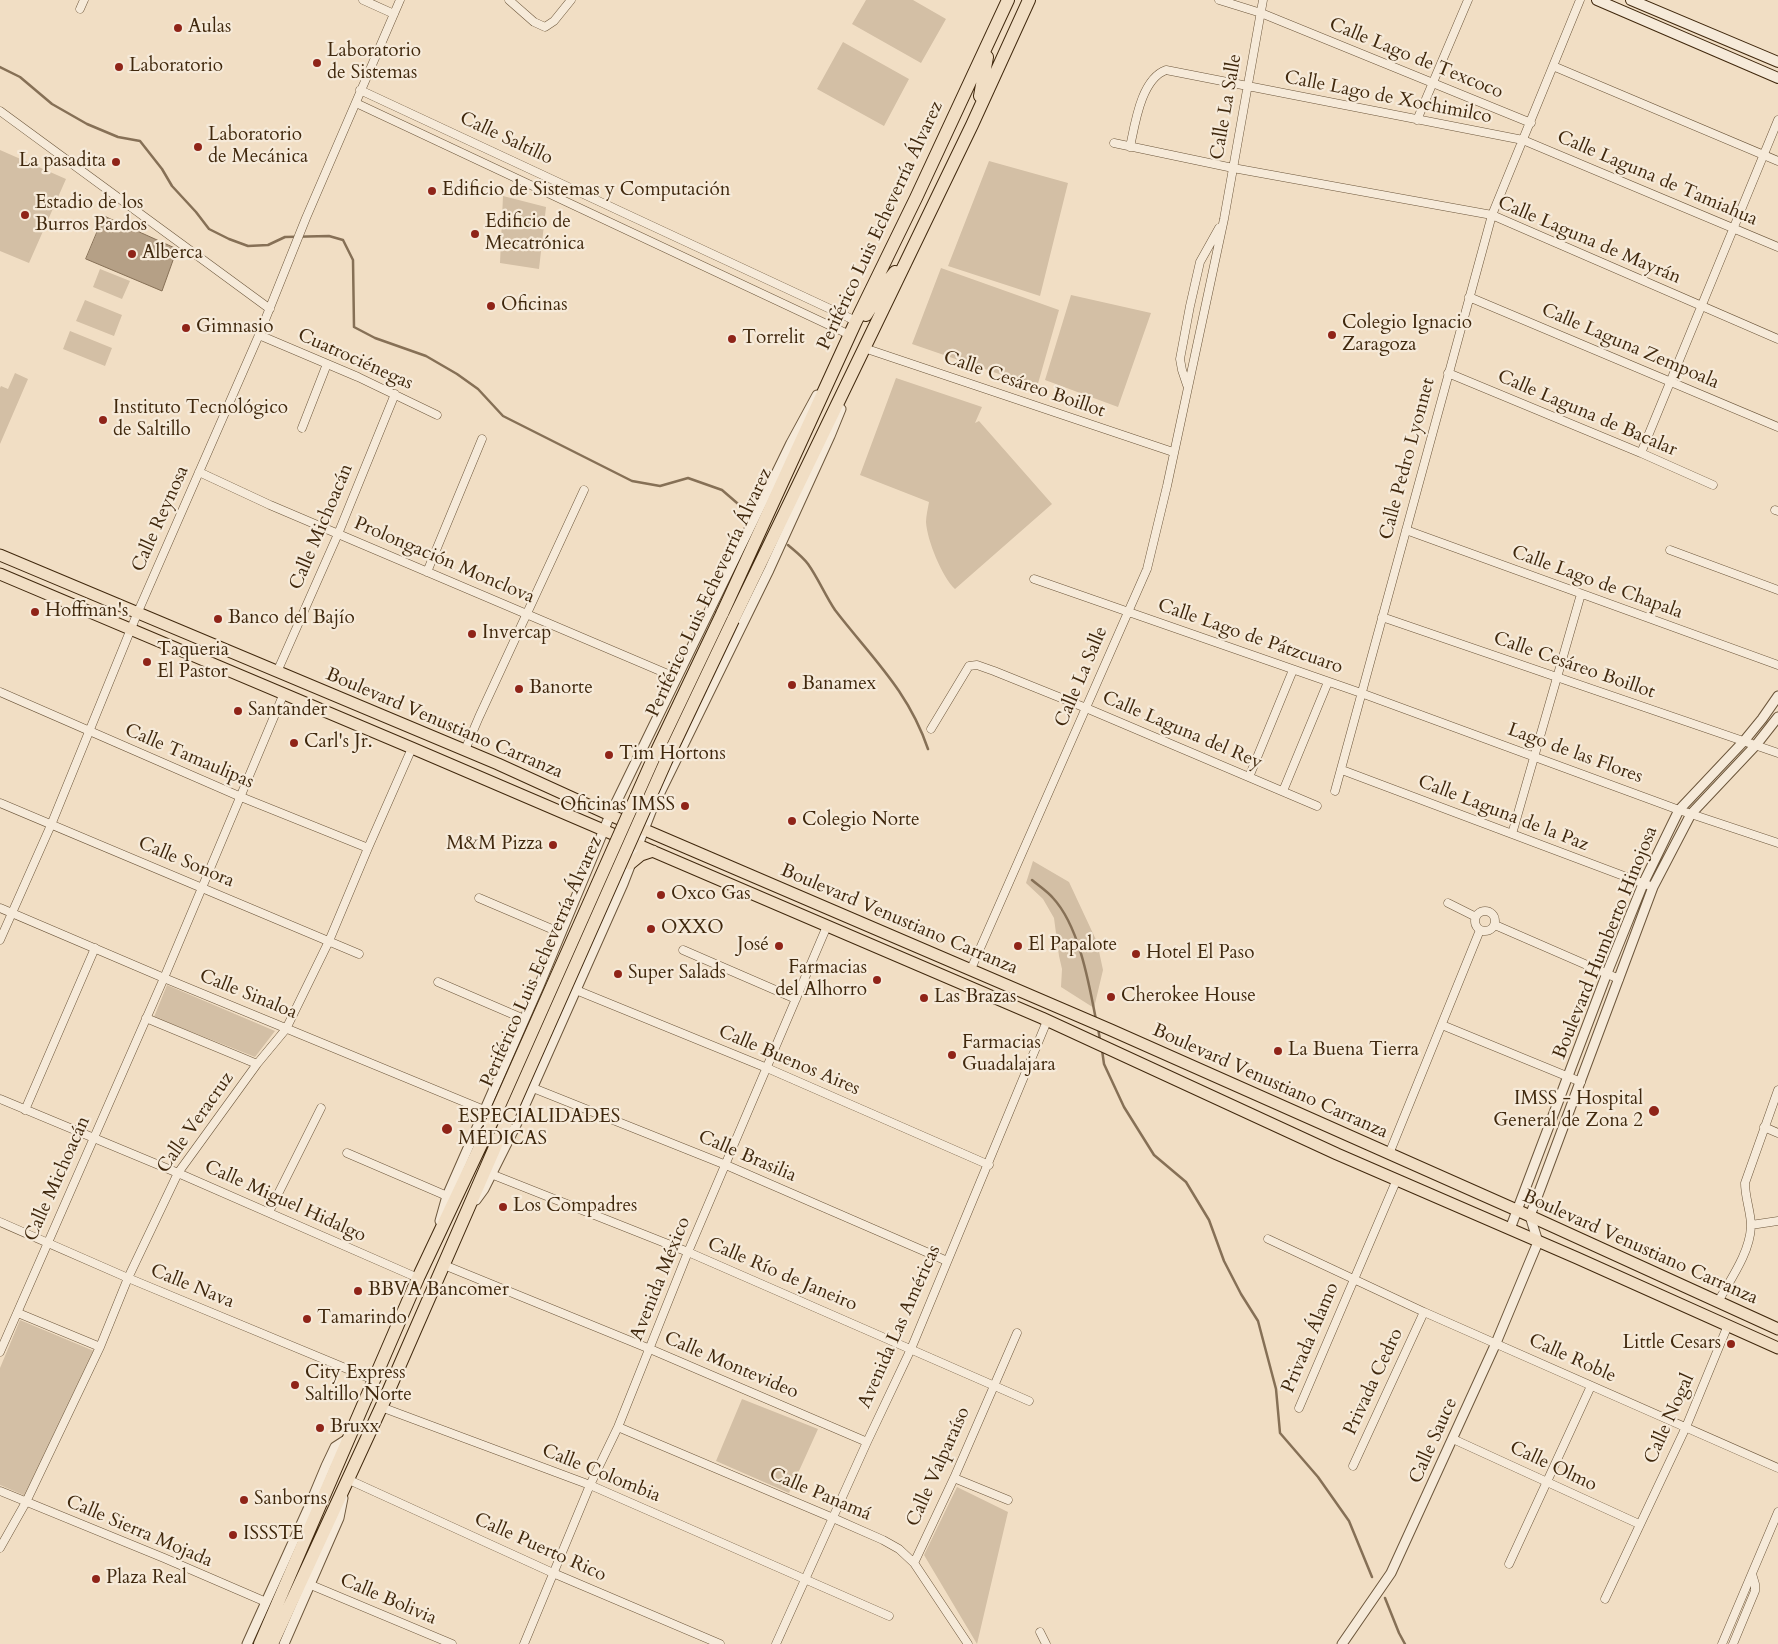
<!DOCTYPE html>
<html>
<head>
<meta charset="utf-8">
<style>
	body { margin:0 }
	canvas { display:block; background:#f1dec4 }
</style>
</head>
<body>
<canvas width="1778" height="1644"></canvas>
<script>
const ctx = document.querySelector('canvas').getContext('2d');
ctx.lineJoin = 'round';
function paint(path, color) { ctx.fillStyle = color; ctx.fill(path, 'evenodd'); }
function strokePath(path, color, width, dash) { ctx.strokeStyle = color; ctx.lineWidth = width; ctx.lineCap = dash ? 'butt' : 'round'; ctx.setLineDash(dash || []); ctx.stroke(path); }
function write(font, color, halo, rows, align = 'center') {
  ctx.font = font + ' Cardo,serif'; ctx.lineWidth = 4.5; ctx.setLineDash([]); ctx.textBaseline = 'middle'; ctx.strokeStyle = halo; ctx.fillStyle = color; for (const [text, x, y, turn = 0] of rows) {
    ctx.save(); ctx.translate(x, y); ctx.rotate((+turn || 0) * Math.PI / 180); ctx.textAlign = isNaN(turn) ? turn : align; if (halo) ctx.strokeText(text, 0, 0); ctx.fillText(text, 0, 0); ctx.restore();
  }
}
const green = new Path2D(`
	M 866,0 L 913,0 L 946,19 L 921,63 L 852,24 Z
	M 843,42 L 909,79 L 884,126 L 817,89 Z
	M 0,150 L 66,179 L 29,263 L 0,251 Z
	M 989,161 L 1068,183 L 1040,296 L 948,266 Z
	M 503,196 L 546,207 L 539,269 L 500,263 Z
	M 941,268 L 1059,310 L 1037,387 L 912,344 Z
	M 100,269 L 130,281 L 122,299 L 93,287 Z
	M 1071,295 L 1151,313 L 1118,407 L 1045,380 Z
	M 85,300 L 122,315 L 114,336 L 76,321 Z
	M 70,331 L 112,348 L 105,366 L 63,349 Z
	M 15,373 L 28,379 L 0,444 L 0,388 L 1,386 L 8,389 Z
	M 896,378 L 982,407 L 975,423 L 979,421 L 1052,504 L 955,589 C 942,577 927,540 926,522 C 926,516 928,508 929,502 L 860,475 Z
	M 1033,861 L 1069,882 L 1097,942 L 1103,970 L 1094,1008 L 1061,987 L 1062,969 L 1059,956 L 1054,918 L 1043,899 L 1026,883 Z
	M 167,985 L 275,1031 L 255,1057 L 154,1017 Z
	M 20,1320 L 94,1351 L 28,1497 L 0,1485 L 0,1368 Z
	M 742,1399 L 818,1429 L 789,1493 L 716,1461 Z
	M 957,1487 L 1008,1512 L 977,1644 L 924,1555 Z`);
const water = new Path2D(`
	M 104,216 L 177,249 L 162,291 L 86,259 Z`);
const stream = new Path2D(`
	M 0,67 L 20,77 L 52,104 L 87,124 L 118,137 L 140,141 L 162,169 L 172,186 L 196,212 L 209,229 L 229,239 L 248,246 L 268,245 L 285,237 L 329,236 L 343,240 L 353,260 L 354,327 L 375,338 L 426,356 L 457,374 L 478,389 L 503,416 L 632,481 L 660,486 L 688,478 L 722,490 L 744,509
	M 788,545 C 795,551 803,557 808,564 C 818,578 825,595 835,610 C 871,657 908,690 928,749
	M 1032,880 C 1039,886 1047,891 1053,898 C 1079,926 1089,983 1096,1020
	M 1098,1028 L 1100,1040
	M 1102,1050 L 1104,1064 L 1124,1107 L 1154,1155 L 1186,1182 L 1209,1220 L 1224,1261 L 1241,1294 L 1258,1321 L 1276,1389 L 1280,1433 L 1318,1477 L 1349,1521 L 1372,1577
	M 1385,1598 L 1399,1633 L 1405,1644`);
const minor = new Path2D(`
	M 363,0 L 394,14
	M 509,0 L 534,22 L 545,27 L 554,21 L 571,0
	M 1219,0 L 1261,13 L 1531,123
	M 80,9 L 84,0
	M 1553,66 L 1778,161
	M 360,90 L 856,321
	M 356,103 L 850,335
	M 0,111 L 270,309
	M 1417,120 L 1468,0
	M 1114,143 L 1233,168 L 1492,215 L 1778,339
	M 1130,147 C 1135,124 1141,79 1166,70 L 1523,140 L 1778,247
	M 1469,297 L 1778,427
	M 259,335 L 358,377 L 437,415
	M 864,348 L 1173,452
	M 1448,373 L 1641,453 L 1713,485
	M 1187,385 L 1182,370 L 1180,359 L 1190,306 L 1200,262 L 1219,228
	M 302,428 L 327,364
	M 1641,453 L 1778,120
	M 199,472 L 270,505 L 677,678
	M 1775,510 L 1778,511
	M 1406,530 L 1778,665
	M 1670,550 L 1778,590
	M 427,572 L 482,439
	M 1034,579 L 1361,693 L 1679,810 L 1778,843
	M 1382,617 L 1778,753
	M 277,672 L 338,534 L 395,394
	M 0,692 L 241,797 L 368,848
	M 931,729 L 969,666 L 977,665 L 994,671 L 1086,708 L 1317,806
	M 465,750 L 479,717 L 584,490
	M 1342,770 L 1653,887
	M 1249,777 L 1293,670
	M 1283,791 L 1328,682
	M 1335,791 L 1492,215 L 1580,0
	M 0,803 L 359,954
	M 1512,834 L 1581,594
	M 479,898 L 561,933
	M 1448,903 L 1476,917
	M 0,908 L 164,978 L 484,1110
	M1475 921a10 10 0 1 1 20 0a10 10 0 1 1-20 0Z
	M 1495,925 L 1619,979
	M 0,940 L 51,825 L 137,614 L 259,335 L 306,218 L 400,0
	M 683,950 L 796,999
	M 971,969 L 1147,569 L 1167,486 L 1224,219 L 1263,0
	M 438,982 L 524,1019
	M 576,990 L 767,1068 L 989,1165
	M 146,1018 L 257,1064
	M 1442,1025 L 1581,1082
	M 533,1088 L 726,1165 L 947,1261
	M 0,1099 L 178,1173 L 418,1278
	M 25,1110 L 95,948
	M 1764,1127 L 1778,1133
	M 347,1153 L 447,1196
	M 1389,1154 L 1480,930
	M 491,1174 L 688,1252 L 1029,1401
	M 269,1212 L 321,1108
	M 0,1222 L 128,1278 L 374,1380
	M 1751,1225 L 1778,1221
	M 1268,1239 L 1424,1312 L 1778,1468
	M 444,1265 L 650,1349 L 867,1442
	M 1718,1302 C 1730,1280 1750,1253 1751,1226 C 1751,1212 1745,1198 1745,1183 L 1778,1090
	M 18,1313 L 100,1347
	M 0,1352 L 164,978 L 284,693
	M 381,1407 L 590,1485 L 889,1616
	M 1299,1408 L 1397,1179
	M 618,1427 L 833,1518 L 883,1540 L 899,1549 L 914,1563 L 968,1644
	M 1453,1439 L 1639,1524
	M 1353,1466 L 1424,1312
	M 954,1478 L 1008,1500
	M 347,1479 L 553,1573 L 720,1644
	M 0,1491 L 164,1558 L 266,1602
	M 0,1548 L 26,1502 L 100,1347 L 128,1278 L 178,1173 L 257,1064 L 286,1029 L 329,941 L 368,848 L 412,748
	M 914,1563 L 954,1478 L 1017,1333
	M 1509,1564 L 1591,1386
	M 311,1585 L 452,1644
	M 1605,1599 L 1686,1427 L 1728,1325
	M 1040,1632 L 1046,1644
	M 524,1644 L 590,1485 L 618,1427 L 688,1252 L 827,926
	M 776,1644 L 867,1442 L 911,1349 L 1047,1021
	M 1722,1644 L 1778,1512
	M 1733,1644 L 1755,1591 L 1755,1584 L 1752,1574`);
const tertiary = new Path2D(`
	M 476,1200 L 484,1189 L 516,1125 L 623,884 L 652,809 L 769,570 L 830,436 L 841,409
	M 440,1221 L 447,1196 L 539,986 L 610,815 L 791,443 L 817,395
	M 1510,1229 L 1607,973 L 1643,884 L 1679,810 L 1744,741 L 1762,719 L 1778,696
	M 247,1644 L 308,1509 L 326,1466 L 335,1447 L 349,1438
	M 284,1644 L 339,1518 L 343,1498
	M 1342,1644 L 1391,1573 L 1496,1343 L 1538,1242 L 1530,1216 L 1653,887 L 1691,814 L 1756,745 L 1778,717`);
const secondary = new Path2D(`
	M 1597,0 L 1778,78
	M 1631,0 L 1778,62`);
const primary = new Path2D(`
	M 0,555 L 498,764 L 610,815 L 1111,1030 L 1530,1216 L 1778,1329
	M 0,574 L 412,748 L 1042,1018 L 1337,1154 L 1577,1258 L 1778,1348
	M 630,864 L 641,855 L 653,851`);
const trunk = new Path2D(`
	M 980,96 L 987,57
	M 866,315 L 887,282 L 895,272
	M 722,614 L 856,321 L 916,198 L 1008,0
	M 733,620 L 972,125 L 1029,0
	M 260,1644 L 418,1278 L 495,1115
	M 272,1644 L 385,1399 L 506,1122`);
const trunkBridge = new Path2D(`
	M 495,1115 L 653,759 L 722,614
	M 506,1122 L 666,761 L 733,620`);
const markers = [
	[178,28,5,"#8f2418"],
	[317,63,5,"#8f2418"],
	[119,67,5,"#8f2418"],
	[198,147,5,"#8f2418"],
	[116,162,5,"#8f2418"],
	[432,191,5,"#8f2418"],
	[25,215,5,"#8f2418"],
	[475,234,5,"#8f2418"],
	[132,254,5,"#8f2418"],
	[491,306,5,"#8f2418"],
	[186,328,5,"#8f2418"],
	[1332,335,5,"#8f2418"],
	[732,339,5,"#8f2418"],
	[103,420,5,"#8f2418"],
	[35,612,5,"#8f2418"],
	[218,619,5,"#8f2418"],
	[472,634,5,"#8f2418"],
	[147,662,5,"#8f2418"],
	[792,685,5,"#8f2418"],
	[519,689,5,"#8f2418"],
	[238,711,5,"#8f2418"],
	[294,743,5,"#8f2418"],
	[609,755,5,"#8f2418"],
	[685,806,5,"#8f2418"],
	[792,821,5,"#8f2418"],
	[553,845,5,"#8f2418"],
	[661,895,5,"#8f2418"],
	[651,929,5,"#8f2418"],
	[779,946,5,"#8f2418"],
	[1018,946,5,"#8f2418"],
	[1136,954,5,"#8f2418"],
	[618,974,5,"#8f2418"],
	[877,980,5,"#8f2418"],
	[1111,997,5,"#8f2418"],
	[924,998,5,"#8f2418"],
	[1278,1051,5,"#8f2418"],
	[952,1055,5,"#8f2418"],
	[1654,1111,6,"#8f2418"],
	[447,1129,6,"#8f2418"],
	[503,1207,5,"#8f2418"],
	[358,1291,5,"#8f2418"],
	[307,1319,5,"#8f2418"],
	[1731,1344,5,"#8f2418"],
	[295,1385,5,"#8f2418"],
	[320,1428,5,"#8f2418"],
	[244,1500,5,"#8f2418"],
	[233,1535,5,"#8f2418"],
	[96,1579,5,"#8f2418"]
];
const poiNames = [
	["Aulas",188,28],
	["Laboratorio",327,52],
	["de Sistemas",327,74],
	["Laboratorio",129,67],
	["Laboratorio",208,136],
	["de Mecánica",208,158],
	["La pasadita",106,162,"right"],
	["Edificio de Sistemas y Computación",442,191],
	["Estadio de los",35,204],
	["Burros Pardos",35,226],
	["Edificio de",485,223],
	["Mecatrónica",485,245],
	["Alberca",142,254],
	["Oficinas",501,306],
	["Colegio Ignacio",1342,324],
	["Zaragoza",1342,346],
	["Gimnasio",196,328],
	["Torrelit",742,339],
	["Instituto Tecnológico",113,409],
	["de Saltillo",113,431],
	["Hoffman's",45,612],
	["Banco del Bajío",228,619],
	["Invercap",482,634],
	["Taqueria",157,651],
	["El Pastor",157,673],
	["Banamex",802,685],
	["Banorte",529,689],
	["Santander",248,711],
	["Carl's Jr.",304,743],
	["Tim Hortons",619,755],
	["Oficinas IMSS",675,806,"right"],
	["Colegio Norte",802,821],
	["M&M Pizza",543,845,"right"],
	["Oxco Gas",671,895],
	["OXXO",661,929],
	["José",769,946,"right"],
	["El Papalote",1028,946],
	["Hotel El Paso",1146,954],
	["Farmacias",867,969,"right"],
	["del Alhorro",867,991,"right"],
	["Super Salads",628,974],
	["Cherokee House",1121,997],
	["Las Brazas",934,998],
	["Farmacias",962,1044],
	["Guadalajara",962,1066],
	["La Buena Tierra",1288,1051],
	["IMSS - Hospital",1643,1100,"right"],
	["General de Zona 2",1643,1122,"right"],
	["ESPECIALIDADES",458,1118],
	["MÉDICAS",458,1140],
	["Los Compadres",513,1207],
	["BBVA Bancomer",368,1291],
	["Tamarindo",317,1319],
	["Little Cesars",1721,1344,"right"],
	["City Express",305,1374],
	["Saltillo Norte",305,1396],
	["Bruxx",330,1428],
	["Sanborns",254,1500],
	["ISSSTE",243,1535],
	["Plaza Real",106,1579]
];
const streetNames = [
	["Calle Lago de Texcoco",1416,59,22],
	["Calle Lago de Xochimilco",1388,98,11],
	["Calle La Salle",1227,107,-80],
	["Calle Saltillo",506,139,25],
	["Calle Laguna de Tamiahua",1657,179,23],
	["Periférico Luis Echeverría Álvarez",881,226,-65],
	["Calle Laguna de Mayrán",1589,241,23],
	["Calle Laguna Zempoala",1630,347,23],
	["Cuatrociénegas",355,360,24],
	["Calle Cesáreo Boillot",1024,385,19],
	["Calle Laguna de Bacalar",1587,414,23],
	["Calle Pedro Lyonnet",1408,459,-75],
	["Calle Reynosa",161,519,-66],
	["Calle Michoacán",322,527,-67],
	["Prolongación Monclova",444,561,23],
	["Calle Lago de Chapala",1597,583,20],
	["Periférico Luis Echeverría Álvarez",710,593,-65],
	["Calle Lago de Pátzcuaro",1250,637,19],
	["Calle Cesáreo Boillot",1574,666,19],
	["Calle La Salle",1082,677,-67],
	["Boulevard Venustiano Carranza",444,724,23],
	["Calle Laguna del Rey",1182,731,23],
	["Lago de las Flores",1575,754,20],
	["Calle Tamaulipas",189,757,23],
	["Calle Laguna de la Paz",1503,814,21],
	["Calle Sonora",186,863,23],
	["Boulevard Venustiano Carranza",899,920,23],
	["Boulevard Humberto Hinojosa",1606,943,-68],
	["Periférico Luis Echeverría Álvarez",542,962,-66],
	["Calle Sinaloa",248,995,22],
	["Calle Buenos Aires",789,1061,23],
	["Boulevard Venustiano Carranza",1270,1082,24],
	["Calle Veracruz",196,1123,-55],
	["Calle Brasilia",747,1157,23],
	["Calle Michoacán",58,1179,-66],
	["Calle Miguel Hidalgo",285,1202,24],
	["Boulevard Venustiano Carranza",1640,1248,24],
	["Calle Río de Janeiro",782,1275,23],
	["Avenida México",661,1279,-68],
	["Calle Nava",192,1287,22],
	["Avenida Las Américas",900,1327,-66],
	["Privada Álamo",1311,1338,-67],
	["Calle Roble",1572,1359,24],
	["Calle Montevideo",731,1366,23],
	["Privada Cedro",1374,1382,-65],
	["Calle Nogal",1670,1419,-66],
	["Calle Sauce",1434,1441,-66],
	["Calle Valparaíso",939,1467,-66],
	["Calle Olmo",1553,1467,25],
	["Calle Colombia",601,1474,22],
	["Calle Panamá",820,1495,23],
	["Calle Sierra Mojada",139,1532,23],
	["Calle Puerto Rico",540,1548,24],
	["Calle Bolivia",388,1600,23]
];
paint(green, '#d3bfa5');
paint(water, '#b5a086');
strokePath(water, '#867056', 1);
strokePath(stream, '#867056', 2.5);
strokePath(minor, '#6c563b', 9);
strokePath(tertiary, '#6c563b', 11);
strokePath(secondary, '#40280d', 12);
strokePath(primary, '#40280d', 13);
strokePath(trunk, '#40280d', 14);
strokePath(minor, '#f6ead9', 8);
strokePath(tertiary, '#f6ead9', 9);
strokePath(secondary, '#f6ead9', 10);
strokePath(primary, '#f1dec4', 11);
strokePath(trunk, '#f1dec4', 12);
strokePath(trunkBridge, '#40280d', 14, []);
strokePath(trunkBridge, '#f1dec4', 12);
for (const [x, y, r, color] of markers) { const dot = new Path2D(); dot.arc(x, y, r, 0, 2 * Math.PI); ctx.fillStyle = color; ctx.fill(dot); strokePath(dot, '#f6ead9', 2); }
write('19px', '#40280d', '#f6ead9', poiNames, 'left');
write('19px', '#40280d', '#f6ead9', streetNames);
</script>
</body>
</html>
